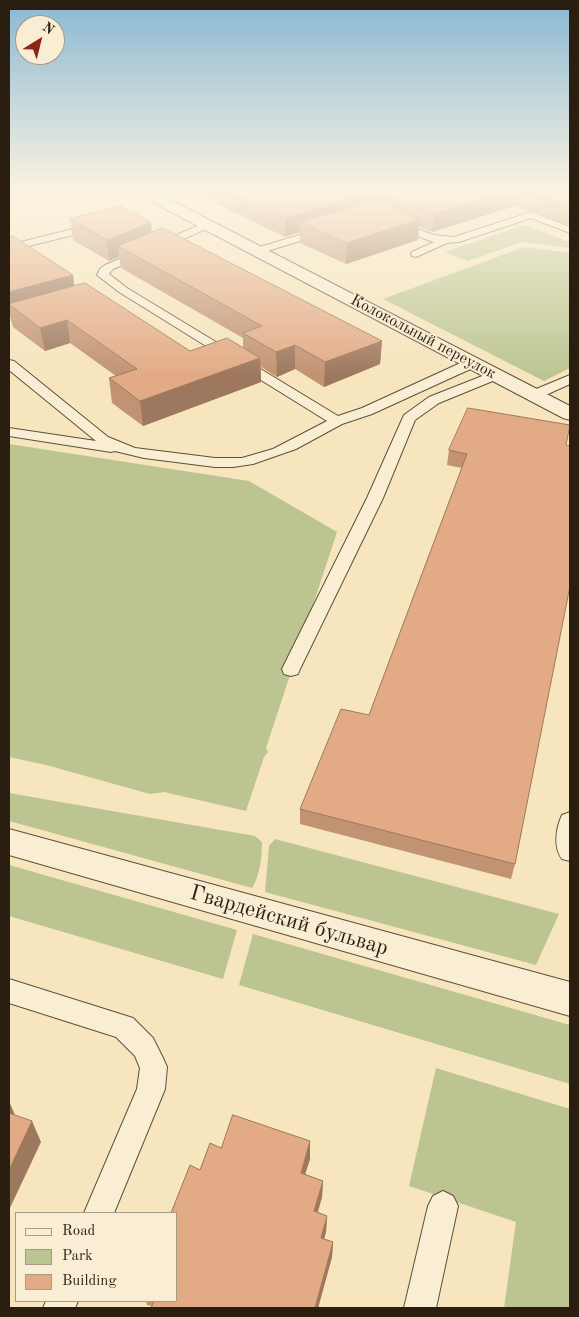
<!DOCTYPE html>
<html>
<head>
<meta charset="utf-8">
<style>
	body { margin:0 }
	#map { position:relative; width:579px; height:1317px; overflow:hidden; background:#f6e5bd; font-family:"Old Standard TT",serif }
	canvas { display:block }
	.frame { position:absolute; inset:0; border:10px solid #2a1e11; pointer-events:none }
	.legend { position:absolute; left:15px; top:1212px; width:162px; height:90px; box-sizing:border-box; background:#f9eed4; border:1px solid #a69b86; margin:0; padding:6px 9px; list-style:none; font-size:15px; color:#2a1e11 }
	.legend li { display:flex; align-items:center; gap:10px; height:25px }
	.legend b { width:25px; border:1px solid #a69b86 }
	.north { position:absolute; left:15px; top:15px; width:50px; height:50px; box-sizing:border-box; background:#f9eed4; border:1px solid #a69b86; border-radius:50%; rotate:36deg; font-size:14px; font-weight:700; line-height:20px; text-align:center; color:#2a1e11 }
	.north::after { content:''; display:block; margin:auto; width:18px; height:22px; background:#8f2418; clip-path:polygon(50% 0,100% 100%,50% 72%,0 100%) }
</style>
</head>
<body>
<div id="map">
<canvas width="579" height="1317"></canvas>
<div class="frame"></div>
<ul class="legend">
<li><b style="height:6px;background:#f9eed4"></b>Road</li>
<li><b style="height:14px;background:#bcc592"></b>Park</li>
<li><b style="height:14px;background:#e2ab86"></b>Building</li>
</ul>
<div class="north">N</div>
</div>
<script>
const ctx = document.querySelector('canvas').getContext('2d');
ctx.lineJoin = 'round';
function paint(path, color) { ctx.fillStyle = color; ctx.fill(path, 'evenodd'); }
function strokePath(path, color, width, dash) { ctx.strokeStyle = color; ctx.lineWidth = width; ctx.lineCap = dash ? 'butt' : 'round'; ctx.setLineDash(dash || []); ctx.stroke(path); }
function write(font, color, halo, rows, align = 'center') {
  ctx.font = font + ' "Old Standard TT",serif'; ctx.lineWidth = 4; ctx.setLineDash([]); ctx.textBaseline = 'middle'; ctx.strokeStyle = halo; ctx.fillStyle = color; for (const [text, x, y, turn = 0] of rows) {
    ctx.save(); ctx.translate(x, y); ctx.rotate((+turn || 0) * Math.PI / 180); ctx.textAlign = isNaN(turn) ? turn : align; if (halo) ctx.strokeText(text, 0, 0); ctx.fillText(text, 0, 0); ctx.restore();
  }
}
const green = new Path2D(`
	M 524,225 L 570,242 L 570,248 L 522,242 L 468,261 L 445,252 Z
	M 524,247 L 570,253 L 570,368 L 544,381 L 383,299 Z
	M 9,444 L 249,481 L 337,532 L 266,748 L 268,752 L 264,757 L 246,811 L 164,792 L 150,794 L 46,765 L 9,757 Z
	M 9,793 L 255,836 L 262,842 C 262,856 260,876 252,888 L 9,821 Z
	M 275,839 L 559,914 L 536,965 L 265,892 L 269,846 Z
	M 9,865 L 237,930 L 223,979 L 9,916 Z
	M 253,934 L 570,1025 L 570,1084 L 239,985 Z
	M 436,1068 L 570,1109 L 570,1308 L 504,1308 L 516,1222 L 409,1186 Z`);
const service = new Path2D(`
	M 531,212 L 570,227 L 570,233 L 531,218 L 459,242 L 447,243 L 416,257 L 412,256 L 411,254 L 412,252 L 434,242 L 414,235 L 390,224 L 395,221 L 434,235 L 454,237 Z
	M 207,222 L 212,225 L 211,227 L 113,269 L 109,274 L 127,288 L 338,416 L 362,408 L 467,360 L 472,359 L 478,363 L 477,366 L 372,414 L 342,424 L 296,449 L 253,464 L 233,467 L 215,467 L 144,458 L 115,451 L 111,452 L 9,436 L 9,428 L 96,441 L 9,370 L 9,360 L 14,361 L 108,437 L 135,448 L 215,458 L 242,458 L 273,449 L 327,421 L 119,292 L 97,275 L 100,269 L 105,265 Z
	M 85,226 L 89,227 L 89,231 L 9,251 L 9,245 Z
	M 323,228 L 328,231 L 327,233 L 257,254 L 252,251 L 253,249 Z
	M 495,371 L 502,375 L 500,378 L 439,403 L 415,420 L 383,498 L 300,669 L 298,674 L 291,676 L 284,674 L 282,669 L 367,498 L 404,415 L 429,397 Z
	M 570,375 L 570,384 L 539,398 L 534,399 L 527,395 L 529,392 Z
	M 570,812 L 570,861 L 562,859 C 553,847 556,828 562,815 Z
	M 9,979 L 133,1018 L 153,1038 L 163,1058 L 167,1067 L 165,1089 L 114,1213 L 84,1213 L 137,1089 L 140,1068 L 135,1056 L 116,1037 L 9,1003 Z
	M 443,1191 L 453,1196 L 458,1206 L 436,1308 L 404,1308 L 428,1206 L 433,1196 Z
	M 46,1301 L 78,1301 L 75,1308 L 43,1308 Z`);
const minor = new Path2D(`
	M 135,191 L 153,191 L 570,406 L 570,420 L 563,418 L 137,194 Z
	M 9,829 L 570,982 L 570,1016 L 9,855 Z`);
const wall = new Path2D(`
	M 193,191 L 570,191 L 570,225 L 515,206 L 432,232 L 419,227 L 418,240 L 346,264 L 300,243 L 300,232 L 285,237 L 199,195 L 199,194 Z
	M 70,219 L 152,232 L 382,341 L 380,364 L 324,387 L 295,369 L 277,377 L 261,367 L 261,382 L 143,426 L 112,403 L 109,378 L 116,376 L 70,343 L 45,351 L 13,327 L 10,316 L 9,316 L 9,237 L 75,286 L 190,351 L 243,348 L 243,338 L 121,268 L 119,257 L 109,261 L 73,240 Z
	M 566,445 L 515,864 L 511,879 L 300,824 L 300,809 L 369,715 L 462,468 L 447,465 L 449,450 Z
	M 233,1115 L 310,1141 L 310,1159 L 305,1174 L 323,1181 L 322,1197 L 318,1212 L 327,1216 L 326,1232 L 324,1239 L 333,1242 L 332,1257 L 318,1308 L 151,1308 L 152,1306 L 147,1305 L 146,1301 L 176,1301 L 176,1213 L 171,1213 L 190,1165 L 200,1170 L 210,1143 L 221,1148 Z`);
const shadedWall = new Path2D(`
	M 364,191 L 386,191 L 378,192 L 378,200 L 363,204 Z
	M 506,191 L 517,191 L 515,206 L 432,232 L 434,214 Z
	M 361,195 L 361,214 L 300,222 L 300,232 L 285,237 L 285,218 Z
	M 420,219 L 418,240 L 346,264 L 347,243 Z
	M 151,222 L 153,243 L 118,246 L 119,257 L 109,261 L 107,240 Z
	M 73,275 L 76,297 L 9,304 L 9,292 Z
	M 9,307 L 10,316 L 9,316 Z
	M 67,320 L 70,343 L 45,351 L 40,328 Z
	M 382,341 L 380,364 L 324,387 L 325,362 Z
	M 295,345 L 295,369 L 277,377 L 276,352 Z
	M 260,358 L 261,382 L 143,426 L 140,401 Z
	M 9,1101 L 18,1122 L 9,1123 Z
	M 32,1121 L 41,1142 L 9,1210 L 9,1170 Z
	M 310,1141 L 310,1159 L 300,1190 L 301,1173 Z
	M 323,1181 L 322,1197 L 313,1227 L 314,1211 Z
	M 327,1216 L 326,1232 L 320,1254 L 321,1238 Z
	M 333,1242 L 332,1257 L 318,1308 L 315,1308 Z`);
const building = new Path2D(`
	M 227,191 L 351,191 L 361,195 L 285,218 Z
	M 381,191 L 506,191 L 434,214 L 378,192 Z
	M 527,191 L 570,191 L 570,206 Z
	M 375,200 L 420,219 L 347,243 L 300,222 Z
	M 121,206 L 151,222 L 107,240 L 70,219 Z
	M 163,228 L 382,341 L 325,362 L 295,345 L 276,352 L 243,333 L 262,326 L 118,246 Z
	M 13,236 L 73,275 L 9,292 L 9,237 Z
	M 85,283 L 190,351 L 227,338 L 260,358 L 140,401 L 109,378 L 137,369 L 67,320 L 40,328 L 9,304 Z
	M 468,408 L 570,425 L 566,445 L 570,446 L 570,586 L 515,864 L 300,809 L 341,709 L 369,715 L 467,454 L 449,450 Z
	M 9,1113 L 32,1121 L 9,1170 Z
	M 233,1115 L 310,1141 L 301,1173 L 323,1181 L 314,1211 L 327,1216 L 321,1238 L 333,1242 L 315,1308 L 151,1308 L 154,1301 L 176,1301 L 176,1213 L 171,1213 L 190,1165 L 200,1170 L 210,1143 L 221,1148 Z`);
const farStreetnames = [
	["Колокольный переулок",423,337,28]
];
const nearStreetnames = [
	["Гвардейский бульвар",289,921,16]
];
paint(green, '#bcc592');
strokePath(service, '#5d503c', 2);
strokePath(minor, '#5d503c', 2);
paint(service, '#f9eed4');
paint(minor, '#f9eed4');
paint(wall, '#c29373');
paint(shadedWall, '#9e785e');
paint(building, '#e2ab86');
strokePath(building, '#9e785e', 1);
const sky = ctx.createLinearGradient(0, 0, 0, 375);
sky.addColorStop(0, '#8ab8d3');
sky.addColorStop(0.51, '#fbf3e1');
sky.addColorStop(1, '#fbf3e100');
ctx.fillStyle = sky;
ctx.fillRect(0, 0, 579, 375);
write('16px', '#2a1e11', '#f9eed4', farStreetnames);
write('22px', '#2a1e11', '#f9eed4', nearStreetnames);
</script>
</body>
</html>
